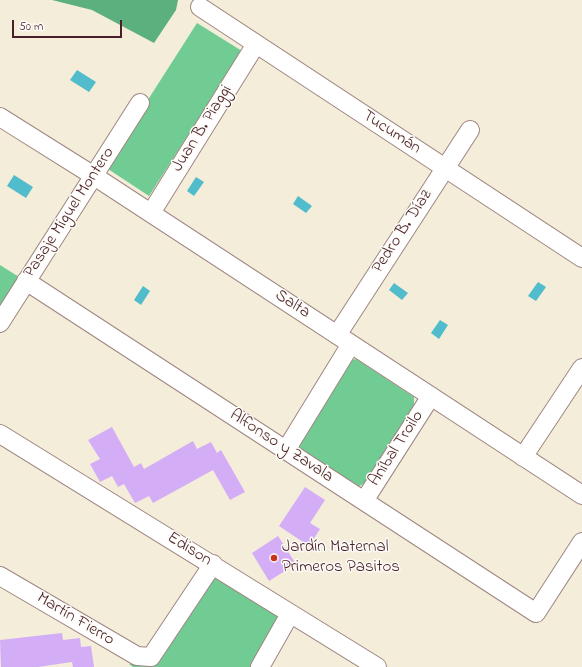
<!DOCTYPE html>
<html>
<head>
<meta charset="utf-8">
<style>
	body { margin:0 }
	#map { position:relative; width:582px; height:667px; overflow:hidden; background:#f4edd9; font-family:"Indie Flower",sans-serif }
	canvas { display:block }
	.scale { position:absolute; left:12px; top:20px; width:110px; height:18px; box-sizing:border-box; border:2px solid #4a1f2b; border-top:0; padding-left:5px; font-size:12px; line-height:14px; white-space:nowrap; color:#4a1f2b; -webkit-text-stroke:3px #fdfcf7; paint-order:stroke }
</style>
</head>
<body>
<div id="map">
<canvas width="582" height="667"></canvas>
<div class="scale">50 m</div>
</div>
<script>
const ctx = document.querySelector('canvas').getContext('2d');
ctx.lineJoin = 'round';
function paint(path, color) { ctx.fillStyle = color; ctx.fill(path, 'evenodd'); }
function strokePath(path, color, width, dash) { ctx.strokeStyle = color; ctx.lineWidth = width; ctx.lineCap = dash ? 'butt' : 'round'; ctx.setLineDash(dash || []); ctx.stroke(path); }
function write(font, color, halo, rows, align = 'center') {
  ctx.font = font + ' "Indie Flower",sans-serif'; ctx.lineWidth = 3; ctx.setLineDash([]); ctx.textBaseline = 'middle'; ctx.strokeStyle = halo; ctx.fillStyle = color; for (const [text, x, y, turn = 0] of rows) {
    ctx.save(); ctx.translate(x, y); ctx.rotate((+turn || 0) * Math.PI / 180); ctx.textAlign = isNaN(turn) ? turn : align; if (halo) ctx.strokeText(text, 0, 0); ctx.fillText(text, 0, 0); ctx.restore();
  }
}
const green = new Path2D(`
	M 197,23 L 242,51 L 149,196 L 105,167 Z
	M 0,265 L 19,277 L 0,307 Z
	M 356,359 L 414,397 L 414,406 L 365,483 L 356,488 L 299,453 L 295,440 L 346,361 Z
	M 219,576 L 276,612 L 279,622 L 253,667 L 133,667 L 129,664 L 156,663 L 211,578 Z`);
const forest = new Path2D(`
	M 52,0 L 178,0 L 176,10 L 154,43 L 92,10 Z`);
const water = new Path2D(`
	M 77,70 L 96,82 L 89,92 L 70,80 Z
	M 14,175 L 33,187 L 26,198 L 7,186 Z
	M 196,177 L 204,182 L 194,196 L 187,191 Z
	M 298,196 L 312,206 L 306,213 L 293,204 Z
	M 538,282 L 546,287 L 536,301 L 528,296 Z
	M 394,283 L 408,293 L 402,300 L 389,290 Z
	M 143,286 L 150,291 L 141,305 L 134,300 Z
	M 440,320 L 448,325 L 439,339 L 431,333 Z`);
const building = new Path2D(`
	M 112,427 L 134,467 L 141,463 L 144,469 L 193,441 L 197,449 L 211,442 L 217,453 L 221,450 L 245,492 L 230,500 L 213,470 L 153,503 L 149,496 L 135,503 L 124,484 L 118,487 L 112,476 L 100,482 L 90,464 L 100,459 L 88,440 Z
	M 305,487 L 325,500 L 310,523 L 320,529 L 309,546 L 279,526 Z
	M 278,536 L 296,564 L 269,581 L 252,553 Z
	M 62,633 L 63,640 L 80,638 L 81,647 L 91,646 L 94,667 L 73,667 L 72,662 L 38,667 L 1,667 L 0,640 Z`);
const minor = new Path2D(`
	M 200,7 L 582,258
	M 0,117 L 94,176 L 582,495
	M 151,213 L 256,44
	M 26,281 L 536,613 L 582,542
	M 0,323 L 140,103
	M 337,335 L 470,130
	M 0,434 L 377,667
	M 286,450 L 351,344
	M 523,457 L 582,368
	M 364,501 L 431,396
	M 0,576 L 137,656 L 151,657 L 213,564
	M 260,667 L 290,614`);
const markers = [
	[274,558,4,"#c8321e"]
];
const streetNames = [
	["Juan B. Piaggi",203,129,-58],
	["Tucumán",391,133,33],
	["Pasaje Miguel Montero",70,213,-57],
	["Pedro B. Díaz",403,232,-57],
	["Salta",292,305,33],
	["Alfonso y Zavala",281,447,33],
	["Aníbal Troilo",397,449,-57],
	["Edison",189,550,32],
	["Martín Fierro",75,620,31]
];
const poiNames = [
	["Jardín Maternal",282,548],
	["Primeros Pasitos",282,568]
];
paint(green, '#71cc93');
paint(forest, '#5cb07d');
paint(water, '#50bccc');
paint(building, '#d3aef6');
strokePath(minor, '#9f8682', 20);
strokePath(minor, '#fff', 18);
for (const [x, y, r, color] of markers) { const dot = new Path2D(); dot.arc(x, y, r, 0, 2 * Math.PI); ctx.fillStyle = color; ctx.fill(dot); strokePath(dot, '#fdfcf7', 1.5); }
write('17px', '#4a1f2b', '#fdfcf7', streetNames);
write('17px', '#4a1f2b', '#fdfcf7', poiNames, 'left');
</script>
</body>
</html>
